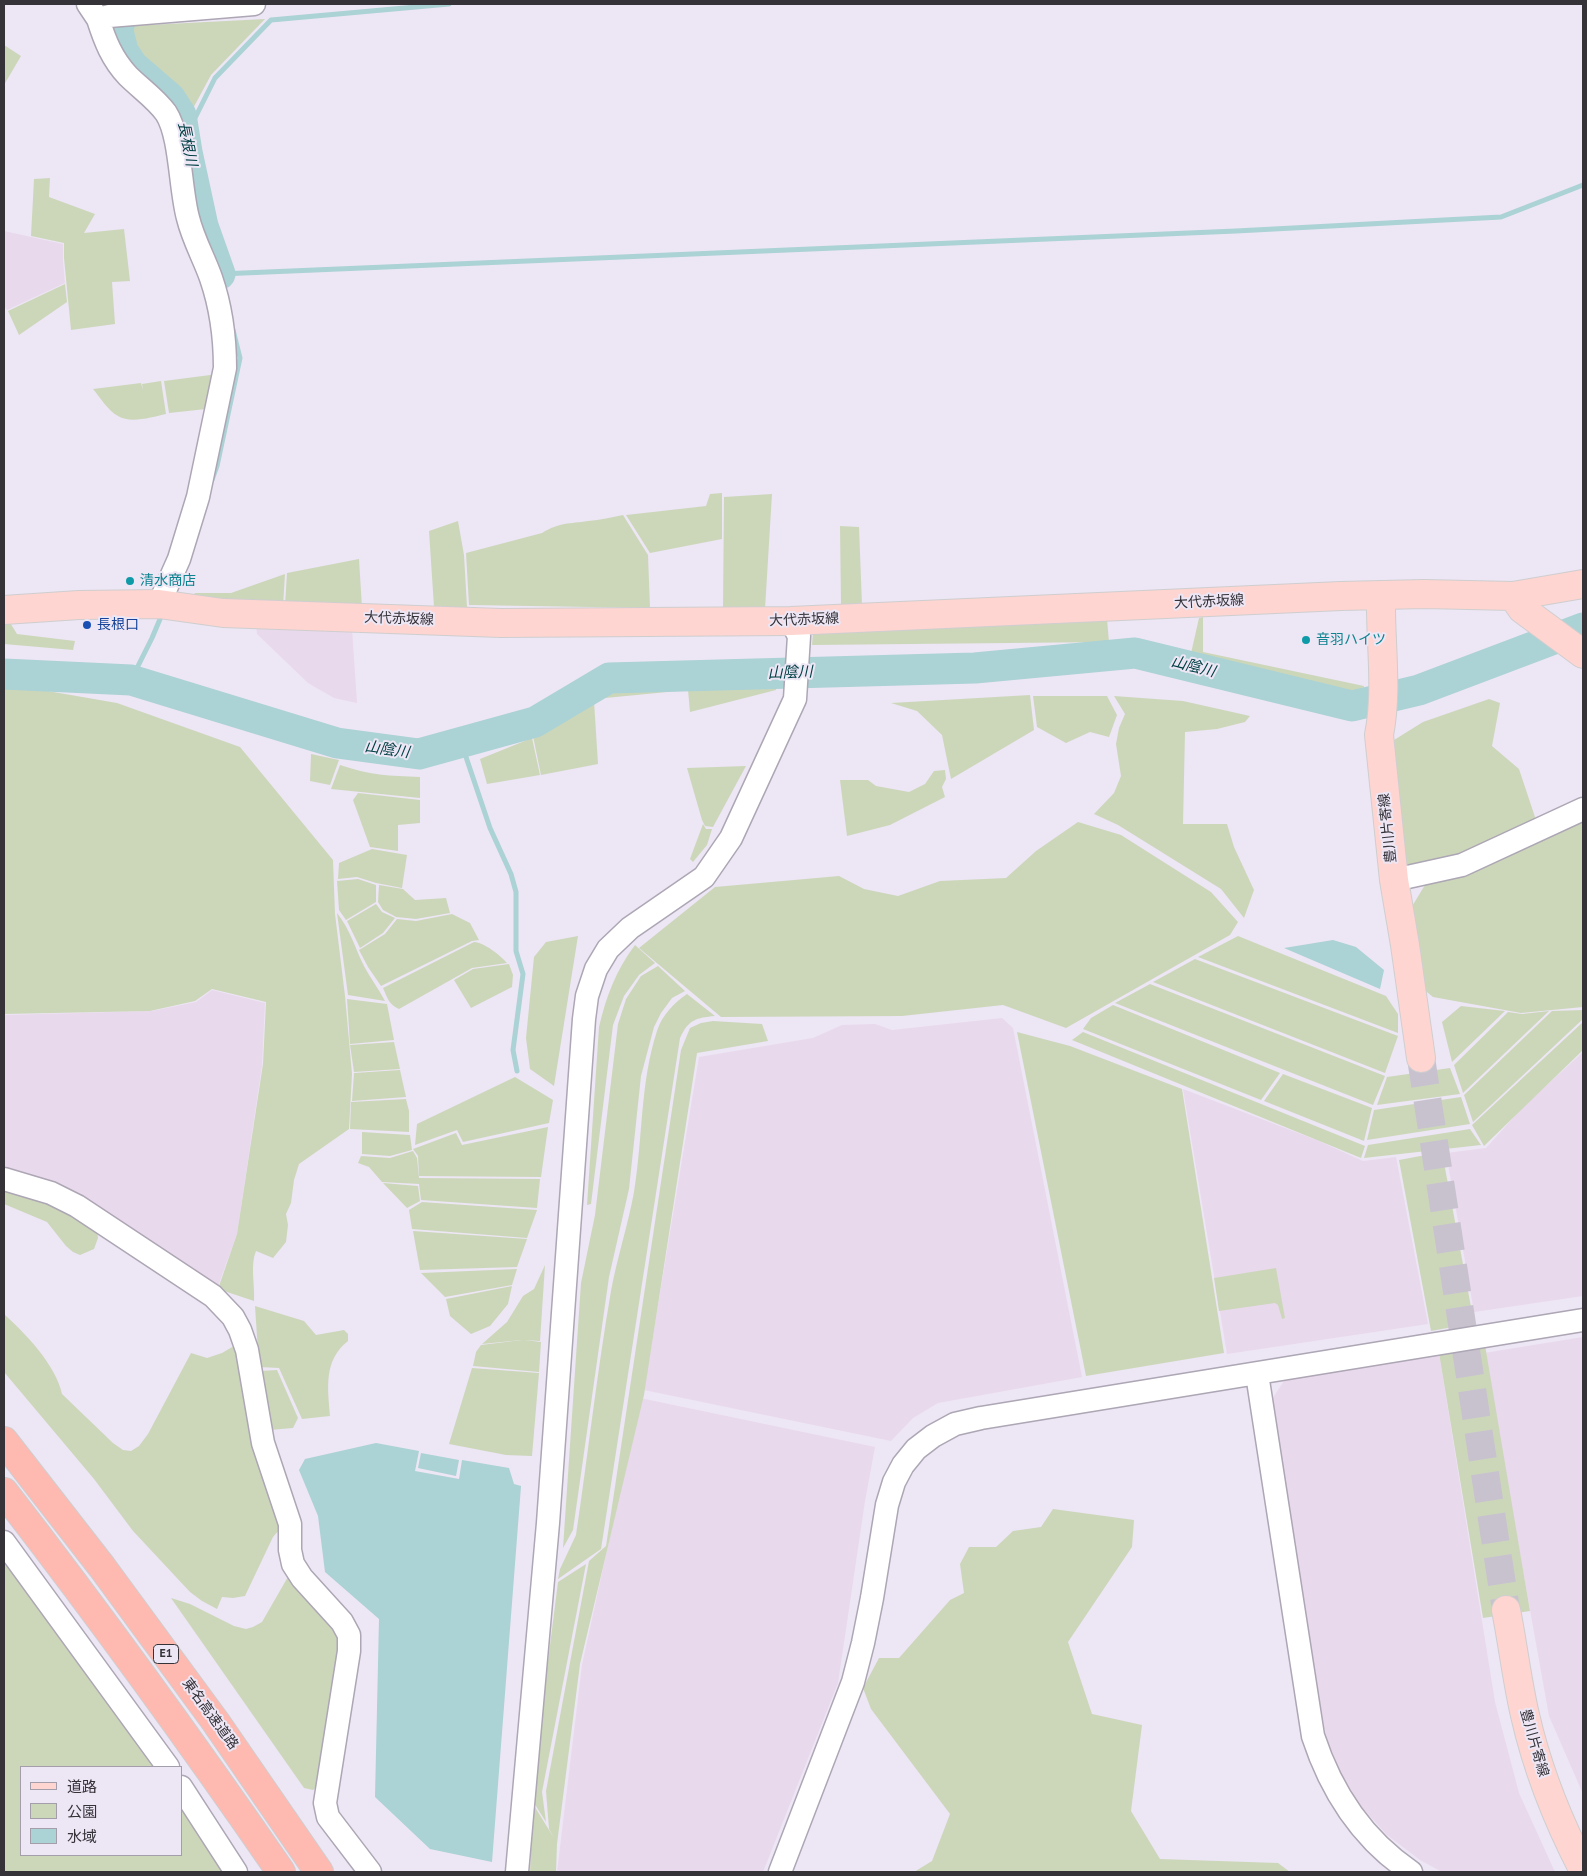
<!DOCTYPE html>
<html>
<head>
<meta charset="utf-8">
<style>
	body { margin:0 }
	#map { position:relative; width:1587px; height:1876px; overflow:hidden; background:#ede6f5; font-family:"PT Sans","Noto Sans JP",sans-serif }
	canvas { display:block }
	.frame { position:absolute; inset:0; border:5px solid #353238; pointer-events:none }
	.legend { position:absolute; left:20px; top:1766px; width:162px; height:90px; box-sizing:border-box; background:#ede6f5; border:1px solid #a39ea9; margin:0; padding:6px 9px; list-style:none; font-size:15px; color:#353238 }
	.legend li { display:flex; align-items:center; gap:10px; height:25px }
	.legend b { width:25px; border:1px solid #a39ea9 }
</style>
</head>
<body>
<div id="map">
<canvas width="1587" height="1876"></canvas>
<div class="frame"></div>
<ul class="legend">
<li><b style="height:6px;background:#fed5d0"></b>道路</li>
<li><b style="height:14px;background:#ccd7ba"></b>公園</li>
<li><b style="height:14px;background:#abd2d5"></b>水域</li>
</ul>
</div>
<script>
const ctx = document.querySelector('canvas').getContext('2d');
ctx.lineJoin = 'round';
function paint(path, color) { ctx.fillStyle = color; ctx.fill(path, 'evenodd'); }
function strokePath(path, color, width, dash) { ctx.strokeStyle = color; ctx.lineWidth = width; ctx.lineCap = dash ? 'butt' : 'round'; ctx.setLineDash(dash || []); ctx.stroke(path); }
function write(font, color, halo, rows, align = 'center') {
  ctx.font = font + ' "PT Sans","Noto Sans JP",sans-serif'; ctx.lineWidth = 4; ctx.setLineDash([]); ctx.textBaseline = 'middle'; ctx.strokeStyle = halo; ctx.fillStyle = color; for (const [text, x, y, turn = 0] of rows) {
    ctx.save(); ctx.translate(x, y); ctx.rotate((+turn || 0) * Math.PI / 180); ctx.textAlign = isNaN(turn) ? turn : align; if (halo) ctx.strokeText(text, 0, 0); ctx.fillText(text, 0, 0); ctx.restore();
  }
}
const industrial = new Path2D(`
	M 4,231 L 63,244 L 63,261 L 65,283 L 7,310 L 4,306 Z
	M 256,625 L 352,629 L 357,703 L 334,698 L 308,683 L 257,634 Z
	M 212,990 L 265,1003 L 262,1066 L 237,1234 L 217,1289 L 4,1171 L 4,1015 L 152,1011 L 196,1002 Z
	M 1002,1018 L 1013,1028 L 1082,1377 L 938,1403 L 913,1418 L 891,1441 L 644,1390 L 699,1057 L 813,1038 L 842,1025 L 875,1024 L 892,1030 Z
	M 1583,1052 L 1583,1296 L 1474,1312 L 1446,1153 L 1486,1148 L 1523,1107 Z
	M 1183,1089 L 1319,1141 L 1363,1161 L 1396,1157 L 1428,1324 L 1227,1354 Z
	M 1583,1337 L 1583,1794 L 1549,1716 L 1484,1353 Z
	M 1439,1353 L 1495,1702 L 1519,1793 L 1555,1872 L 1442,1872 L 1420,1860 L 1387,1835 L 1357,1802 L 1337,1766 L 1326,1739 L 1272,1399 L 1286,1378 Z
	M 640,1398 L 875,1447 L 865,1501 L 838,1683 L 763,1872 L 557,1872 L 582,1665 Z`);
const green = new Path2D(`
	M 265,19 L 211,75 L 190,114 C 184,104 179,92 171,84 C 149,62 131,62 128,26 Z
	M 4,45 L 21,56 L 4,85 Z
	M 50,178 L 49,197 L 95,214 L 84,233 L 124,229 L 130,281 L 112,282 L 115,324 L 71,330 L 64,258 L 64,243 L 31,236 L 34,179 Z
	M 65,284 L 67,302 L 19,335 L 8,311 Z
	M 218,374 L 206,409 L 169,413 L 164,381 Z
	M 161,381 L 166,414 C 152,417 131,424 118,416 C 108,411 100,397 93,389 L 141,383 L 143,390 L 142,384 Z
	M 722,493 L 722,539 L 650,553 L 626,515 L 706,506 L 710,494 Z
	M 772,494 L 765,609 L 723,608 L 724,497 Z
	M 623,515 L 648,555 L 650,608 L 469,605 L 466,553 L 542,533 C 560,522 569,524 588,521 C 600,520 612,517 623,515 Z
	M 458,521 L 464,555 L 467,607 L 434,607 L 429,531 Z
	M 840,526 L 859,527 L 862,605 L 841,604 Z
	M 359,559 L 362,608 L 285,606 L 287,573 Z
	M 285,574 L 283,606 L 191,599 L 195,593 L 231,593 Z
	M 1203,617 L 1203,652 L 1364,686 L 1362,699 L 1335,697 L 1189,662 L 1199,618 Z
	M 1107,619 L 1109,642 L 812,645 L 813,633 Z
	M 9,621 L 17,634 L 75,641 L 73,650 L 4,644 L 4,622 Z
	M 778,680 L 776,690 L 690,712 L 688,690 L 595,699 L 637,685 Z
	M 4,687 L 36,689 L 117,703 L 240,747 L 333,860 L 335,914 L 345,996 L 352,1074 L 349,1129 L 299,1164 L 294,1180 L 291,1203 L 286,1214 L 288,1225 L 286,1242 L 273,1258 L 256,1251 C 250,1265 255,1284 254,1301 L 218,1289 L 237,1234 L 263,1064 L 266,1002 L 212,989 L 195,1001 L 150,1011 L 4,1014 Z
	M 1030,695 L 1034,730 L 951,779 L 942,735 L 917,711 L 891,703 Z
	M 1033,696 L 1107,696 L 1117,715 L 1109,737 L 1090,732 L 1066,743 L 1037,727 Z
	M 1114,696 L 1183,701 L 1250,716 L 1245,722 L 1217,729 L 1185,732 L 1183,824 L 1227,824 L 1234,847 L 1254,890 L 1244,918 L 1221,889 L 1118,825 L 1094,814 L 1114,793 L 1121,776 L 1116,744 L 1119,728 L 1125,714 Z
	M 1489,699 L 1500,703 L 1492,746 L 1519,769 L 1535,817 L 1533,827 L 1459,860 L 1415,869 L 1404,864 L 1394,740 L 1423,722 Z
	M 594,701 L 598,764 L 541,775 L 533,736 Z
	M 532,738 L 540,775 L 487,784 L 480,759 Z
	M 311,754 L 339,760 L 330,785 L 310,781 Z
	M 340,765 C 369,775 390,776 420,777 L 420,798 L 331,789 Z
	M 746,766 L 713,827 L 705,826 L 702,820 L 687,768 Z
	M 945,770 L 946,779 L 942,787 L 945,797 L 890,825 L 847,836 L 840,780 L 868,780 L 876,786 L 909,792 L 925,784 L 934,771 Z
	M 358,793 L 420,800 L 420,823 L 398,825 L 398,851 L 370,847 L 353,800 Z
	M 1583,819 L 1583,1007 L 1521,1013 L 1433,997 L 1422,988 L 1411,908 L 1428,880 Z
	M 1078,822 L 1121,835 L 1211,892 L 1238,922 L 1230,935 L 1066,1028 L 1003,1005 L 902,1016 L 721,1017 L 639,948 L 715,887 L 839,876 L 864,889 L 898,896 L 940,881 L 1006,878 L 1036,851 Z
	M 703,824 L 706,829 L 712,829 L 707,845 L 693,862 L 690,859 Z
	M 372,849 L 407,855 L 402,888 L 376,883 L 357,877 L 338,879 L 339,863 Z
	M 358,879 L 376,885 L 376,902 L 346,920 L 339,910 L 337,881 Z
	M 379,885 L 403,889 L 415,900 L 446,898 L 450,913 L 416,919 L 396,917 L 383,910 L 378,902 Z
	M 376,904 L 382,912 L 395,918 L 383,933 L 360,948 L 347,921 Z
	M 337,913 C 350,929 355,948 364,966 C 370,978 379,989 385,1001 L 348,995 Z
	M 452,914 L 470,923 L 479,940 L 472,941 L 381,986 L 368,967 L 359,950 L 385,934 L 397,919 L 416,921 Z
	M 578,936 L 554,1086 L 530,1069 L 526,1038 L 534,957 L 546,942 Z
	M 1238,936 L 1386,996 L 1398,1014 L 1398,1033 L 1198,957 Z
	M 474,942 C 485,943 500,955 507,963 L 472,968 L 399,1009 C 389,1005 387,997 383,988 Z
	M 635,945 L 655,963 L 639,975 L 624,996 L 613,1025 L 591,1204 L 587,1205 L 599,1027 C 606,997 616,970 635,945 Z
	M 1195,959 L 1398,1036 L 1385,1073 L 1153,982 Z
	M 509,964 L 513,975 L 512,987 L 471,1008 L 454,980 L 473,969 Z
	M 658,966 L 685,991 L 672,998 L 661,1013 L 654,1027 L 641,1076 L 629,1189 L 609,1277 L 573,1530 L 563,1548 L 581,1283 L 595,1215 L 618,1024 L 626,999 L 641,976 Z
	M 1150,984 L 1385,1076 L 1373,1105 L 1115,1003 Z
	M 687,994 L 715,1016 C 696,1018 689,1019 680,1038 L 601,1549 L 558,1579 L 560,1569 L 576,1535 C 588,1454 597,1372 611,1291 C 617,1258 628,1225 634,1192 C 643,1138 640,1083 657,1031 C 662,1015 674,1003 687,994 Z
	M 347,999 L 387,1004 L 394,1040 L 350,1044 Z
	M 1113,1005 L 1280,1073 L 1261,1100 L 1083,1029 L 1091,1018 Z
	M 1461,1006 L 1505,1011 L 1452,1062 L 1442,1022 Z
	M 1583,1010 L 1583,1019 L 1473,1122 L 1464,1095 L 1552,1011 Z
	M 1549,1011 L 1463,1093 L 1454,1065 L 1508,1012 L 1522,1014 Z
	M 713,1021 L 762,1024 L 768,1041 L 697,1053 L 644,1395 L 580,1664 L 557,1844 L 556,1872 L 530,1872 L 533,1804 L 554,1838 L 549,1829 L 546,1791 L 589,1561 L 606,1546 L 681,1050 L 690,1028 L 701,1023 Z
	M 1583,1022 L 1583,1050 L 1484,1146 L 1472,1125 Z
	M 1017,1032 L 1070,1046 L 1182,1089 L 1224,1353 L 1086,1376 Z
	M 1083,1032 L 1365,1146 L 1361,1158 L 1072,1040 Z
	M 394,1042 L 400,1069 L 354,1072 L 350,1045 Z
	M 1450,1068 L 1460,1094 L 1377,1105 L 1387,1077 Z
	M 400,1070 L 406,1097 L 352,1101 L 354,1073 Z
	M 1283,1074 L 1372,1108 L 1364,1141 L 1264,1101 Z
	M 515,1077 L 553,1100 L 549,1123 L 463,1142 L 457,1130 L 415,1145 L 417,1124 Z
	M 1461,1097 L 1470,1124 L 1367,1140 L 1374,1110 Z
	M 406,1099 L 409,1111 L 409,1132 L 350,1129 L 351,1102 Z
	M 548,1127 L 541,1177 L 419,1176 L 418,1156 L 413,1149 L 456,1133 L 462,1145 Z
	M 1470,1129 L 1481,1145 L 1364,1158 L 1368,1145 Z
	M 362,1132 L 410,1135 L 412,1150 L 390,1156 L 362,1154 Z
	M 413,1151 L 417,1158 L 419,1178 L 540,1179 L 537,1208 L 421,1200 L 419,1184 L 382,1182 L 369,1167 L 358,1163 L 361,1156 L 390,1158 Z
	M 1442,1152 L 1474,1323 L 1431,1331 L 1399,1160 Z
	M 383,1183 L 418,1186 L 420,1201 L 407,1208 Z
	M 4,1189 L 49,1201 L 97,1229 L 98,1238 L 94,1249 L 80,1255 L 73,1252 L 66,1246 L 47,1222 L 4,1204 Z
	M 422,1202 L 537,1210 L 527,1238 L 412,1229 L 409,1210 Z
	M 413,1231 L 527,1239 L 517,1267 L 420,1270 Z
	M 545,1265 L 540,1341 L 524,1340 L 541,1342 L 539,1372 L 473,1366 L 476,1352 L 481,1345 L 522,1340 L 482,1344 L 507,1322 L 523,1296 L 534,1289 Z
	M 1276,1268 L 1285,1318 L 1282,1319 L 1278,1305 L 1275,1303 L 1219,1311 L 1214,1278 Z
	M 517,1269 L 512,1285 L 445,1297 L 421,1273 Z
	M 512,1286 L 508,1304 L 490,1326 L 471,1334 L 450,1316 L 446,1299 Z
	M 255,1306 L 304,1321 L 316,1335 L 344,1330 L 348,1334 L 348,1341 C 323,1361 328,1388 330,1416 L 302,1419 L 279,1368 L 259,1367 Z
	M 4,1314 C 25,1333 56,1365 62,1394 L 113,1443 L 123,1450 L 131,1451 L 139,1446 L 148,1434 L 191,1353 L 207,1358 L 222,1353 L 239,1343 L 281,1528 L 273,1537 L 245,1596 L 233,1598 L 222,1597 L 217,1609 L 202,1601 L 190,1592 L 133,1531 L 94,1479 L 4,1372 Z
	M 1485,1345 L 1530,1611 L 1483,1618 L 1439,1353 Z
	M 472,1368 L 539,1373 L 532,1456 L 506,1455 L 449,1444 Z
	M 277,1370 L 298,1418 L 293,1428 L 270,1430 L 260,1371 Z
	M 1053,1509 L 1134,1520 L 1132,1547 L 1068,1642 L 1092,1714 L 1142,1725 L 1131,1811 L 1160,1859 L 1278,1863 L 1290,1872 L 914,1872 L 932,1861 L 950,1814 L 871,1709 L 863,1688 L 879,1658 L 899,1658 L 950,1600 L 964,1593 L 960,1564 L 969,1547 L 996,1547 L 1013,1531 L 1041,1527 Z
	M 4,1559 L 154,1767 L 21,1767 L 21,1855 L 181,1855 L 181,1804 L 230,1872 L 4,1872 Z
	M 586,1564 L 542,1792 L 546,1822 L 534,1803 L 534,1772 L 558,1582 Z
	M 289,1575 L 342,1638 L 320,1784 L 313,1790 L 304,1788 L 171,1598 L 190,1604 L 234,1626 L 246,1629 L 253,1627 L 262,1622 Z`);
const water = new Path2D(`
	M 1333,940 L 1356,947 L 1384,970 L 1380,989 L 1284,948 Z
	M 376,1443 L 419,1451 L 415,1471 L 459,1479 L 462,1460 L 509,1468 L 514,1484 L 521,1486 L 492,1862 L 430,1849 L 375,1797 L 379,1619 L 325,1572 L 318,1516 L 299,1470 L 305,1459 Z
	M 421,1453 L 459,1460 L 456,1476 L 418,1468 Z`);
const stream = new Path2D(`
	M 187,152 L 192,124 L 215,78 L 271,20 L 449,4
	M 221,278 L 220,274 L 1236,231 L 1501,217 L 1583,185
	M 212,480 L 217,466 L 240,358 L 233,330
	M 131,680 L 152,638 L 163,612
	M 463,742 L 466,757 L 490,828 L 511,874 L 516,892 L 516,951 L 523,974 L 513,1050 L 517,1071`);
const river = new Path2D(`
	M 123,4 L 118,31 L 123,51 L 133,66 L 170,98 L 181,115 L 187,152 L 203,226 L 220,274
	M 4,674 L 131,680 L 337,743 L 419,754 L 535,722 L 609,678 L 975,668 L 1135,653 L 1352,706 L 1419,690 L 1583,628`);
const majorTunnel = new Path2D(`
	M 1421,1058 L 1506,1610`);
const minor = new Path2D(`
	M 88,4 L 98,19 L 109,16 L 254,4
	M 98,19 C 105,41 112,59 128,76 C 140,88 156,99 166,113 C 181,136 180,190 188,218 C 193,239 204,258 211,278 C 221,307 225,338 225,368 L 198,497 L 179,559 L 159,604
	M 1394,880 L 1462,865 L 1583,809
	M 4,1179 L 51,1193 L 77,1206 L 213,1296 L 233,1317 L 240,1330 L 247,1350 L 263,1443 L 290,1524 L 290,1550 L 293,1564 L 302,1578 L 342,1622 L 349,1635 L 349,1651 L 325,1803 L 328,1817 L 370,1872
	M 1257,1374 L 1313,1736 C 1331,1791 1362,1839 1411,1872
	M 4,1542 L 168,1767
	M 181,1787 L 236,1872
	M 517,1872 L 548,1523 L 584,1019 L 587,996 L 596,969 L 608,949 L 630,928 L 704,877 L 731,838 L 795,699 L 799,636 L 791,621
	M 780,1872 L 853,1682 L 863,1643 L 872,1598 L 887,1505 L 894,1482 L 903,1465 L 916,1449 L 933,1436 L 955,1424 L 981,1418 L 1583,1320`);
const major = new Path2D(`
	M 1381,596 C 1380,642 1388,689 1379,735 L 1394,880 L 1405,945 L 1421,1058
	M 1513,596 L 1522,609 L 1583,654
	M 4,610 L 79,605 L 159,604 L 223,613 L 501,623 L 791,621 L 1341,596 L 1424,594 L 1513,596 L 1583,584
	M 1506,1610 C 1513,1645 1517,1681 1525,1715 C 1537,1768 1558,1821 1583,1869`);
const highway = new Path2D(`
	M 4,1441 L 102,1567 L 215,1721 L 319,1872
	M 4,1492 C 100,1616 192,1743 281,1872`);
const markers = [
	[130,581,5,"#0f9aa8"],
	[87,625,5,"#1a4fb4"],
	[1306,640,5,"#0f9aa8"]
];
const shields = [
	[166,1654,25]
];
const shieldNames = [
	["E1",166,1654]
];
const cultureNames = [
	["清水商店",140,581],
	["音羽ハイツ",1316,640]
];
const streetNames = [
	["大代赤坂線",1209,602,-3],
	["大代赤坂線",399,619,2],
	["大代赤坂線",804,620,-2],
	["豊川片寄線",1388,828,-96],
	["東名高速道路",210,1714,54],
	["豊川片寄線",1534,1743,74]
];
const transitNames = [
	["長根口",97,625]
];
const waterNames = [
	["長根川",187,144,79],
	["山陰川",1193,667,14],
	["山陰川",790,673,-2],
	["山陰川",387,750,8]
];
paint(industrial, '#e9d9ec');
paint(green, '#ccd7ba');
paint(water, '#abd2d5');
strokePath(stream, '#abd2d5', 5);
strokePath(river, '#abd2d5', 31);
strokePath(majorTunnel, '#c8c2cf', 28, [28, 14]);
strokePath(minor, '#ada6b4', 25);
strokePath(major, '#cfcecf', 30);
strokePath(highway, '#cfcecf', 30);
strokePath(minor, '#fff', 22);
strokePath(major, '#fed5d0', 28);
strokePath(highway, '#feb9b0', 28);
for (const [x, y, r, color] of markers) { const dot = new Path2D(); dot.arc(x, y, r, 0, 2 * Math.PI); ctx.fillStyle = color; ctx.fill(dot); strokePath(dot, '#ede6f5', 2); }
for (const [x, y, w] of shields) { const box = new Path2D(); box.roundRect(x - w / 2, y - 9.5, w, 19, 4); ctx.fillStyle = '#ede6f5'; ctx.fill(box); strokePath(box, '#353238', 1); }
write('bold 12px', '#353238', null, shieldNames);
write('14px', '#0d838f', '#ede6f5', cultureNames, 'left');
write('14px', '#353238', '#ede6f5', streetNames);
write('14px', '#164399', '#ede6f5', transitNames, 'left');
write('italic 15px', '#004044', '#ede6f5', waterNames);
</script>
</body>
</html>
